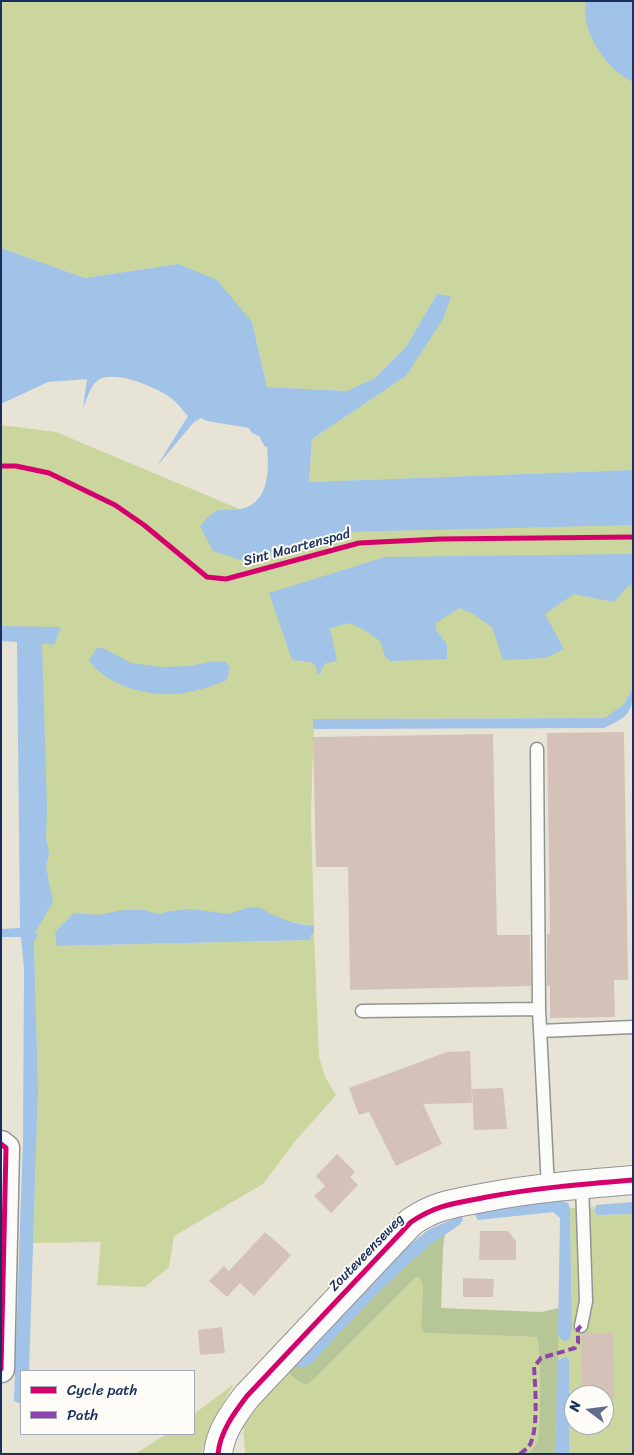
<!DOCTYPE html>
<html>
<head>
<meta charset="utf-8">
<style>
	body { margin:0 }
	#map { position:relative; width:634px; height:1455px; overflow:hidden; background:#e7e4d5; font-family:Sriracha,sans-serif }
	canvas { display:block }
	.frame { position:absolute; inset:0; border:2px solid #1b2f5e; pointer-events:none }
	.legend { position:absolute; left:20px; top:1370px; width:175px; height:65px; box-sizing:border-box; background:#fdfcf7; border:1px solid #a3aaba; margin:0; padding:6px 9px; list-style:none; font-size:15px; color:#1b2f5e }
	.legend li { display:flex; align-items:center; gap:10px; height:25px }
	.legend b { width:25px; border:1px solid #a3aaba }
	.north { position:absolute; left:564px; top:1385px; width:50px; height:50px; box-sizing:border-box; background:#fdfcf7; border:1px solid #a3aaba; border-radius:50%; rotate:285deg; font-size:14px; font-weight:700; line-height:20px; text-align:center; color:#1b2f5e }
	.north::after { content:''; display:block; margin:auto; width:18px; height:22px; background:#626e88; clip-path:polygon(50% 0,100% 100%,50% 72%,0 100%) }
</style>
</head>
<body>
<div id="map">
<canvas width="634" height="1455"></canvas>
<div class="frame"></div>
<ul class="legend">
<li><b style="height:6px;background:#d6006c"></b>Cycle path</li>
<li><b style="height:6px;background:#8e44ad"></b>Path</li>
</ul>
<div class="north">N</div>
</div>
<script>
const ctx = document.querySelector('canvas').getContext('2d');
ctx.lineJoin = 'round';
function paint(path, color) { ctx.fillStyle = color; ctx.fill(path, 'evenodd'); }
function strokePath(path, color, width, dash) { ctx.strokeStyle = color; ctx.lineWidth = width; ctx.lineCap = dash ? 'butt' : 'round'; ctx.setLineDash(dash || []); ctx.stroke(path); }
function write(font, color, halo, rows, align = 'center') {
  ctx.font = font + ' Sriracha,sans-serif'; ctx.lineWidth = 4; ctx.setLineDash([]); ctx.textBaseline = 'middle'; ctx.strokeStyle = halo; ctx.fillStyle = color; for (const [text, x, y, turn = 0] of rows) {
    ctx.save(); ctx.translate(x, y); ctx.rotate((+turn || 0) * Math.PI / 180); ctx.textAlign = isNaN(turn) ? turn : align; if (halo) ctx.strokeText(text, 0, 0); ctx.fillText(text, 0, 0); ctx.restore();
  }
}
const green = new Path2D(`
	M 1,1 L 633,1 L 633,470 L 309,482 L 312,439 L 406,376 L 437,294 L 406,347 L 375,378 L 347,391 L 267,387 L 252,322 L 178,264 L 85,278 L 1,248 Z
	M 1,425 L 56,432 L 244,511 L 633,494 L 633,687 L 624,704 L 606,718 L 314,719 L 311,815 L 314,926 L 293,922 L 57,946 L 311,940 L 311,934 L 314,934 L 319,1057 L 325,1077 L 336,1095 L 296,1140 L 263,1184 L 174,1236 L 169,1267 L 145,1287 L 97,1285 L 101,1242 L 33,1243 L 38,1089 L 34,941 L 37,935 L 35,933 L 35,627 L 1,626 Z
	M 594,1207 L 594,1211 L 597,1215 L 633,1214 L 633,1454 L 569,1454 L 569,1359 L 560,1358 L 557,1362 L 558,1335 L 561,1338 L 572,1330 L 570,1208 ZM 574,1395 L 604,1395 L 604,1425 L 574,1425 Z
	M 416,1277 L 420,1278 L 423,1285 L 421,1328 L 424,1333 L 537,1337 C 541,1347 541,1425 538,1438 C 536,1444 533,1450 528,1454 L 245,1454 L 243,1422 L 283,1369 L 301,1383 L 306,1384 L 315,1378 Z
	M 234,1384 L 211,1423 L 201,1454 L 135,1454 L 167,1434 L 194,1434 L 194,1414 Z`);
const forest = new Path2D(`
	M 445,1233 L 443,1248 L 441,1308 L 541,1312 L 559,1308 L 556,1454 L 528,1454 C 533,1450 536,1444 538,1438 C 541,1425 541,1347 537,1337 L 424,1333 L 421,1328 L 423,1285 L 420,1278 L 416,1277 L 315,1378 L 306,1385 L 301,1383 L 283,1369 L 294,1357 L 311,1364 C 353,1318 394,1267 445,1233 Z`);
const water = new Path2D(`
	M 586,1 L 633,1 L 633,82 C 606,69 580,32 586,1 Z
	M 1,248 L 85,278 L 178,264 L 217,280 L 252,322 L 267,387 L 347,391 L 375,378 L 406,347 L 437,294 L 451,296 L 443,319 L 406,376 L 312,439 L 309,482 L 633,470 L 633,525 L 342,532 L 247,562 L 213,551 L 200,526 C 204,522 209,515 214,512 C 221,508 233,511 241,509 C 270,502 269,470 267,446 L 265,447 L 259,436 L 252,433 L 249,428 L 207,421 L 201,418 L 194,422 L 157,466 L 188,416 C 183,411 178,403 172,399 C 159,388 112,368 97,381 C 90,386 87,400 83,408 L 87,379 L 48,382 L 1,404 Z
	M 633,554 L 633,585 L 629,585 L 614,602 L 574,594 L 545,614 L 564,649 L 545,658 L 503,660 L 492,627 L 473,614 L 459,608 L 436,623 L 436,630 L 447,644 L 447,659 L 391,661 L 385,657 L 381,642 L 366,631 L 350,623 L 330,628 L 337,661 L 326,663 L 322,668 L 321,673 L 317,673 L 316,666 L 311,662 L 292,660 L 269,593 L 385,557 Z
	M 1,626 L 61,627 L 54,645 L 42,643 L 47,808 L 46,837 L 49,853 L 46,867 L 53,902 L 35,933 L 38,935 L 34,941 L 38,1089 L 29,1371 L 21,1371 L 21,1404 L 14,1401 L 23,1141 L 24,969 L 21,937 L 1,937 L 1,929 L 20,928 L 17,642 L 1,641 Z
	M 97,648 L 103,648 L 131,663 L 161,667 L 190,666 L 214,661 L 225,662 L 230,667 L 227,680 C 212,686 198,691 183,693 C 152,698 107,687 89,660 Z
	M 633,687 C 633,714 627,717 604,728 L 313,729 L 313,719 L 605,718 L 624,704 Z
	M 259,907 C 276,918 294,924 314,926 L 314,934 L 311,934 L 311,940 L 57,946 L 55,932 L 74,913 L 98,915 L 124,910 L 145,910 L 157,914 L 171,911 L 192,909 L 228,914 L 247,908 Z
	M 562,1201 L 568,1203 L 570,1208 L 572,1330 L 569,1340 L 563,1341 L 558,1335 L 560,1218 L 553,1212 L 478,1220 L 474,1213 L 480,1207 Z
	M 633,1202 L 633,1214 L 597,1215 L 594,1211 L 596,1205 Z
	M 459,1216 L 462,1217 L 463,1220 C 458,1229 438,1237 430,1245 C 387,1281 349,1322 311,1364 L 303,1368 L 298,1367 L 298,1360 L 388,1262 L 428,1230 Z
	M 565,1357 L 569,1359 L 569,1454 L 556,1454 L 557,1362 L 558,1360 Z`);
const building = new Path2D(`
	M 624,732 L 628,980 L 614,980 L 615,1017 L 550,1018 L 550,986 L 547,986 L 547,934 L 550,934 L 547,733 Z
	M 493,734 L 497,935 L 530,935 L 531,986 L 350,990 L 348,867 L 316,867 L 313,737 Z
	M 470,1051 L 472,1103 L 423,1104 L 442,1144 L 396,1166 L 369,1112 L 359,1115 L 349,1088 L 447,1052 Z
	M 503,1088 L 507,1129 L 474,1130 L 472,1089 Z
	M 337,1154 L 355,1172 L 350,1177 L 358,1185 L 331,1213 L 314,1196 L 325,1186 L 316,1176 Z
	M 480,1231 L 508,1231 L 516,1241 L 516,1260 L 479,1260 Z
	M 265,1232 L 291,1255 L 254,1296 L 240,1283 L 227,1297 L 209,1281 L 224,1266 L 229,1271 Z
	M 463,1278 L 494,1279 L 493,1297 L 463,1297 Z
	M 222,1327 L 225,1353 L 200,1355 L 198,1330 Z
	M 585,1333 L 613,1333 L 614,1398 L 604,1398 L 604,1395 L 582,1395 L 581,1334 Z`);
const service = new Path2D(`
	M 537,749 L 539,1009
	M 362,1011 L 539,1009 L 548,1188
	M 540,1031 L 633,1027
	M 581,1326 L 586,1301 L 582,1184`);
const minor = new Path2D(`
	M 1,1144 L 6,1148 L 1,1369`);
const tertiary = new Path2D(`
	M 218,1454 C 220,1432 234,1413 247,1396 L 411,1222 C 437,1204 457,1203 487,1197 C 535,1188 584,1184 633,1180`);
const quiet = new Path2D(`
	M 520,1454 C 522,1452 527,1449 529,1446 C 539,1432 535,1384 534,1367 L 541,1358 L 575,1348 L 578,1343 L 578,1329 L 581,1326`);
const cycleway = new Path2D(`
	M 1,466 L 16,466 L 49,473 L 115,505 L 144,525 L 207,577 L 226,579 L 359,543 L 440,539 L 633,537
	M 1,1144 L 6,1148 L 1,1369
	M 218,1454 C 220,1432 234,1413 247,1396 L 411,1222 C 437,1204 457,1203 487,1197 C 535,1188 584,1184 633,1180`);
const streetNames = [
	["Sint Maartenspad",297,548,-15],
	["Zouteveenseweg",367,1253,-46]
];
paint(green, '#cad69d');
paint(forest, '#b6c696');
paint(water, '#a0c3e7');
paint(building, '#d4c2b9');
strokePath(service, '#929494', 15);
strokePath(minor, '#929494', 29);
strokePath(tertiary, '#929494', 30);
strokePath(service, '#fbfbf9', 12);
strokePath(minor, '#fbfbf9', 26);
strokePath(tertiary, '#fbfbf9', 28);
strokePath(quiet, '#8e44ad', 4, [8, 4]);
strokePath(cycleway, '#d6006c', 5);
write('14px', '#1b2f5e', '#fdfcf7', streetNames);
</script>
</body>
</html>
